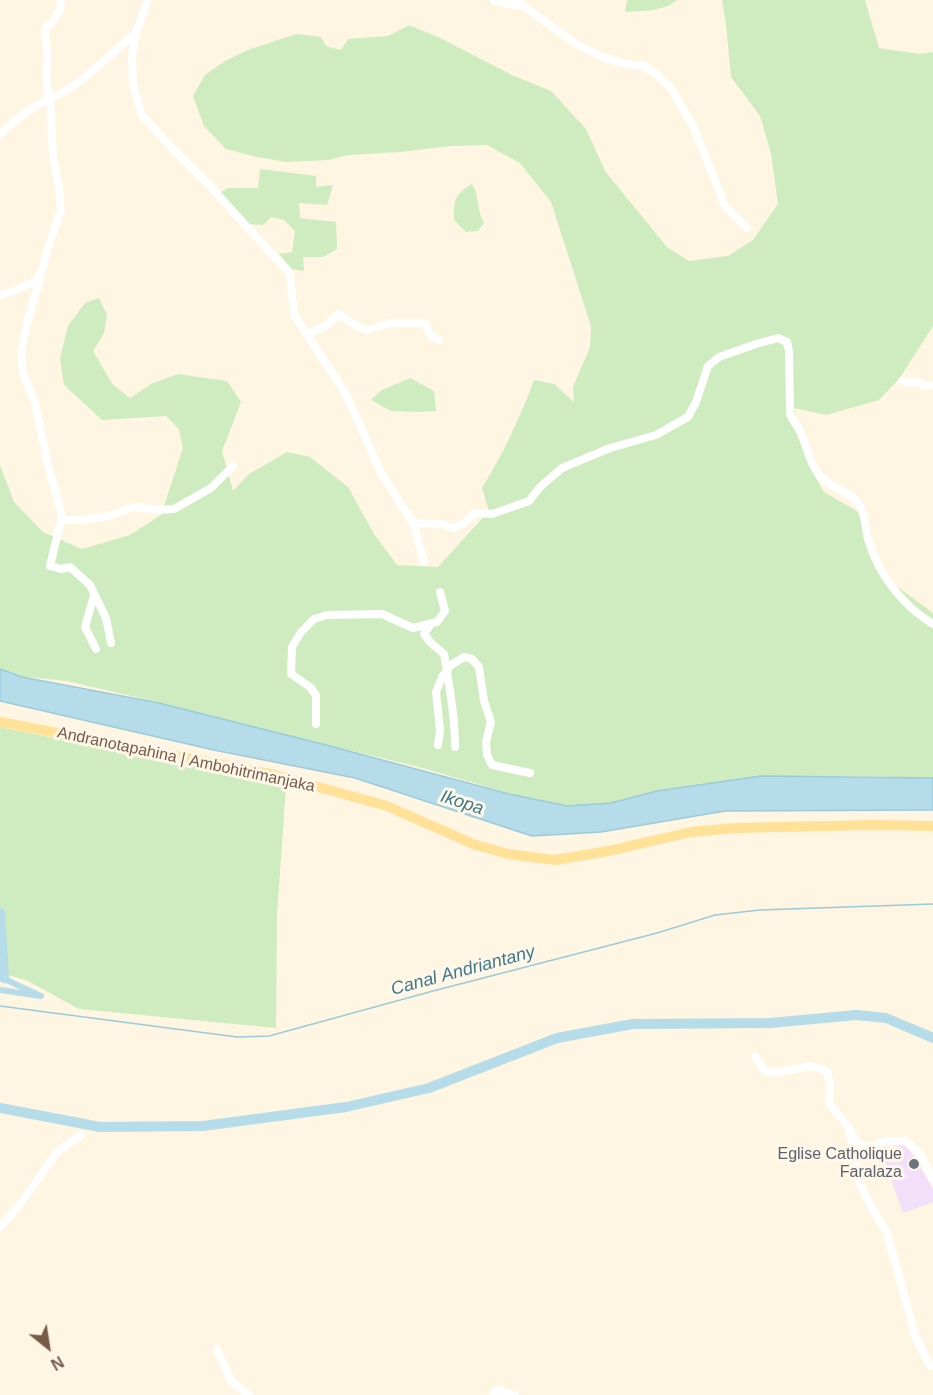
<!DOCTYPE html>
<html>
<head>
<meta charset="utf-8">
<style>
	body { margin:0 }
	#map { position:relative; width:933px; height:1395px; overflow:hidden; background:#fef5e2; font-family:Helvetica,sans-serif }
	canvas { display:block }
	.north { position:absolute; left:18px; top:1317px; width:60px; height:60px; -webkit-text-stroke:4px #fff8ea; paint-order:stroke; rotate:150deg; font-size:16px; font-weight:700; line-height:24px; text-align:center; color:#775c47 }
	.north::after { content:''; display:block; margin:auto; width:21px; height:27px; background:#775c47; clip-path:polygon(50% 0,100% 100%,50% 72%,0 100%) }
</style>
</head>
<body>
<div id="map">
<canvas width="933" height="1395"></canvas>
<div class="north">N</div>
</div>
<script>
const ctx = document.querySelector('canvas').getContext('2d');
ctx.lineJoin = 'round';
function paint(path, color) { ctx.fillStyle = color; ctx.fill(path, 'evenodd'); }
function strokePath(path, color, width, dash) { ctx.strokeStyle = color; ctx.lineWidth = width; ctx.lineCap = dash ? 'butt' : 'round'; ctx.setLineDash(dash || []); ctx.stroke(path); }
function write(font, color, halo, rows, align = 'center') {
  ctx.font = font + ' Helvetica,sans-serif'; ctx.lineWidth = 6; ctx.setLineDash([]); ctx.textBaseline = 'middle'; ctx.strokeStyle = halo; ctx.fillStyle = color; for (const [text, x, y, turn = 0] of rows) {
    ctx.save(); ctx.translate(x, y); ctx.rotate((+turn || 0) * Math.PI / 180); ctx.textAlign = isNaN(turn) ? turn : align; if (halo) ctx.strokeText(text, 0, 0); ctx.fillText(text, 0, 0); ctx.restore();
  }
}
const education = new Path2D(`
	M 907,1145 L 933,1189 L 933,1202 L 903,1213 L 880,1149 Z`);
const green = new Path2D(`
	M 627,0 L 677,0 C 665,11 642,11 625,12 Z
	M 722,0 L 865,0 L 879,48 L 919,54 L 933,52 L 933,326 L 899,379 L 879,400 L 826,415 L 794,408 L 798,432 L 812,471 L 824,492 L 860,513 L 864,540 L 880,574 L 933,613 L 933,778 L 860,776 L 761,776 L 657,791 L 611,803 L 577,806 L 549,805 L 419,767 L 303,739 L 234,725 L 178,707 L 67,681 L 16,676 L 0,670 L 0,465 L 14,502 L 43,532 L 82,549 L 130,535 L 161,515 L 183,448 L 179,429 L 166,416 L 102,420 L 64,385 L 60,359 L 68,326 L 85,303 L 99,298 L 107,315 L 104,333 L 93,351 L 113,385 L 130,398 L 151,384 L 178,374 L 227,381 L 241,402 L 222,451 L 233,491 L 249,474 L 287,452 L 310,457 L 348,487 L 374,534 L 397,565 L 438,567 L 489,511 L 482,488 C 503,454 520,418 534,380 L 554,384 L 574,402 L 573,387 L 590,347 L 591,326 L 551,202 L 520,163 L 487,145 L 451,146 L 400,152 L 348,155 L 328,160 L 286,162 L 257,157 L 226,149 L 204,126 L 193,96 L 205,75 L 225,61 L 248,50 L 296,34 L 321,37 L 326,46 L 341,50 L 348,39 L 388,36 L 409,25 L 442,39 L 512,75 L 551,91 L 586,129 L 605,171 L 667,247 L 689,261 L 728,256 L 753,240 L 778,204 L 771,153 L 760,116 L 731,77 L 726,24 Z
	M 260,169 L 316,176 L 316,187 L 333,185 L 327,205 L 299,203 L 300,218 L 336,222 L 337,249 L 323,257 L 303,257 L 304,271 L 292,269 L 279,254 L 292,252 L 295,231 L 284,220 L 271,217 L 263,225 L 248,224 L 219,193 L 228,188 L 258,188 Z
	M 472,184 C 480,197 476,209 484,223 L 478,231 L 466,232 L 454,220 C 454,201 454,194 472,184 Z
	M 410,378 L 434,391 L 436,411 L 418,412 L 391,411 L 371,400 L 380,391 Z
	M 0,727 L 286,785 L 277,915 L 276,1028 L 79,1009 L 26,980 L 0,973 Z`);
const water = new Path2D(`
	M 0,669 L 22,677 L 159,703 L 330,746 L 509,794 L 567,806 L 611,803 L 657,791 L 761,776 L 933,778 L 933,810 L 725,811 L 601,832 L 532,836 L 355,778 L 214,750 L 0,701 Z`);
const stream = new Path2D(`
	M 0,1006 L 237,1037 L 269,1036 L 433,991 L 657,933 L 715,915 L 760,910 L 933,904`);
const canal = new Path2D(`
	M 0,977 L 41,996 L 0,990`);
const river = new Path2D(`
	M 0,913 L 4,978
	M 0,1108 L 100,1127 L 203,1126 L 346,1107 L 429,1088 L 557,1038 L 633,1024 L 770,1023 L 856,1015 L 886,1018 L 933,1038`);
const minor = new Path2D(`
	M 148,0 L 136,33 L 132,56 L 133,84 L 142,115 L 171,147 L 208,184 L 290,274 L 294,315 L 346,394 L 381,473 L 413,523 L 424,562
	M 494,0 L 502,3 L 522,6
	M 515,0 L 576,44 L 602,57 L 630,65 L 642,65 L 655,73 L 671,88 L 693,126 L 725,206 L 747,228
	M 136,33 C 112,52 78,89 50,98 L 53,157 L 59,188 L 61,211 L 51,238 L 26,327 L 21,352 L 23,373 L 35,403 L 48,465 L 60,508 L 62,516 L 66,520 L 82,520 L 108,516 L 135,507 L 157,510 L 174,509 L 211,488 L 233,466
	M 0,134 L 26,112 L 50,98 C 43,82 49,67 47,50 C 46,41 44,36 46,26 L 51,24 L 60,10 L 61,0
	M 0,295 L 14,291 L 37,280 L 39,274
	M 307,335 L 325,326 L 339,314 L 358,327 L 367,330 L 391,323 L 425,323 C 429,331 428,336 439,340
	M 902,381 L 911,383 L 916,381 L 925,386 L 933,385
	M 62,516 L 50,566 L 61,569 L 70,567 L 90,585 L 106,618 L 111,643
	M 413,523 L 441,524 L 453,528 L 463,524 L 475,513 L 492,514 L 529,501 L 540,487 L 562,468 L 610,448 L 656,435 L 670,427 L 688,417 L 696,402 L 708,366 L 719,357 L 756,344 L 778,338 L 787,342 L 789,351 L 790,414 C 793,422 798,426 801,434 C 808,450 810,466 823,479 C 833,488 854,494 860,506 C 866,517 865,530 869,542 C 879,575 903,606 933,624
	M 94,595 L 85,627 L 96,649
	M 431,624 L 424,634 L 430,642 L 444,654 C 449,685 455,715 455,747
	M 316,724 L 316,695 L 310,687 L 291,674 L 292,647 L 301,632 L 314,619 L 327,615 L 382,614 L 413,628 L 437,622 L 445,611 L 440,592
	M 438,745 L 440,731 L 436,692 L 442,677 L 451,665 L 464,657 L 472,659 L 479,667 L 484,701 L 491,722 L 486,742 L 487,755 L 492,765 L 530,773
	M 755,1057 L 765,1071 L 773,1073 L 811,1066 L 827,1071 L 830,1084 L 829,1104 L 846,1124 L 858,1143 L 869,1148 L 885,1141 L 906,1141 L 920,1154 L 933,1180
	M 849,1133 L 855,1153 L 860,1183 L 870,1205 L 887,1233 L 916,1338 L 929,1364 L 933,1366
	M 0,1227 L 21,1203 L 57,1152 L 81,1135
	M 217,1349 L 231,1381 L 249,1395
	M 493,1395 L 494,1393 L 497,1390 L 515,1395`);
const major = new Path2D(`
	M 0,722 L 275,775 L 387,806 L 473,844 L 508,854 L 555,860 L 608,851 L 691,832 L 736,828 L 872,825 L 933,826`);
const markers = [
	[914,1164,6,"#6b7280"]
];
const streetNames = [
	["Andranotapahina | Ambohitrimanjaka",186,760,12]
];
const worshipNames = [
	["Eglise Catholique",902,1155],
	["Faralaza",902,1173]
];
const waterNames = [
	["Ikopa",462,803,18],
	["Canal Andriantany",463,971,-15]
];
paint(education, '#f2dffa');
paint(green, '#ceecc0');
paint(water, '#b5dce8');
strokePath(water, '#9bcbdb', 1.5);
strokePath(stream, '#9bcbdb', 1.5);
strokePath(canal, '#b5dce8', 6);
strokePath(river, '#b5dce8', 10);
strokePath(minor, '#fff', 8);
strokePath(major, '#ffe198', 10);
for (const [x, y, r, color] of markers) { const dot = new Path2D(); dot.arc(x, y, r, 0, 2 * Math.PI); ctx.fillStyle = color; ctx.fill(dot); strokePath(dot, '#fff8ea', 2); }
write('16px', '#775c47', '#fff8ea', streetNames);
write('16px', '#5b616d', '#fff8ea', worshipNames, 'right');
write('italic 18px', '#3f798b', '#fff8ea', waterNames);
</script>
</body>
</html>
